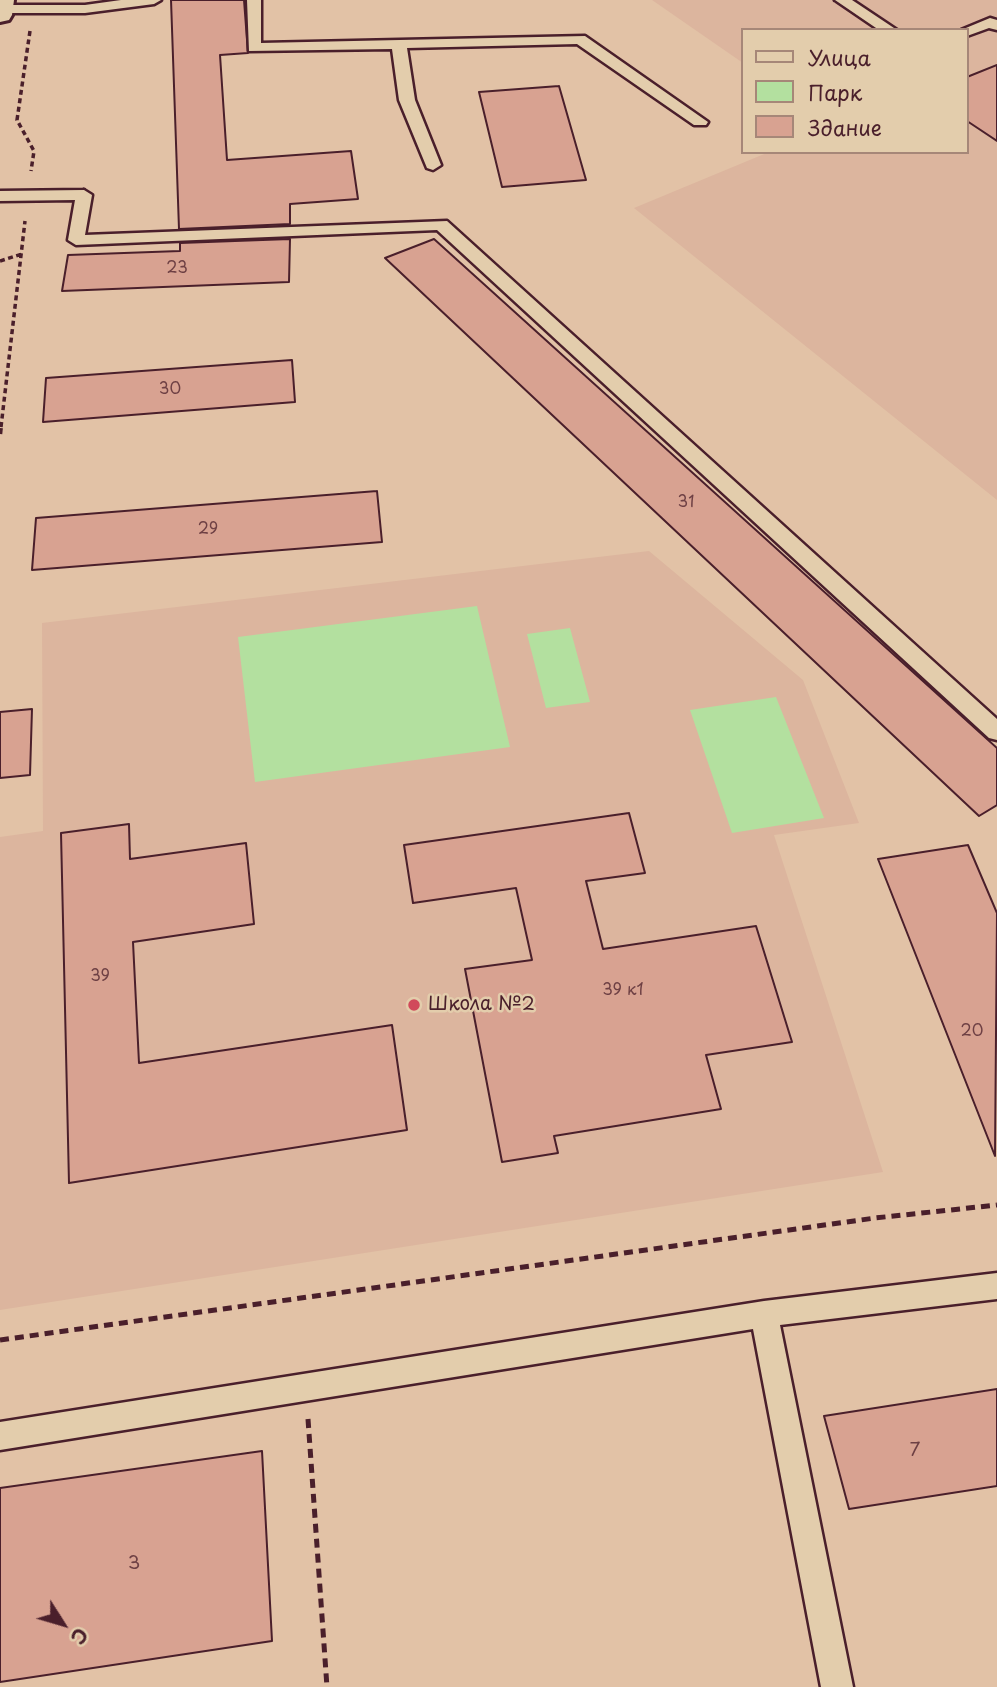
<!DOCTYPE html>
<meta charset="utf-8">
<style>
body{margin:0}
#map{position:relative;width:997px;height:1687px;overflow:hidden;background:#e2c2a6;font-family:"Playpen Sans",sans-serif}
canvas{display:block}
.legend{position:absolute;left:741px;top:28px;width:228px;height:126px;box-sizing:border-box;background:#e3cdac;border:2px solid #a68778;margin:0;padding:9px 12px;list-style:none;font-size:21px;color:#4a1f2b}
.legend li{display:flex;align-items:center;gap:14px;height:35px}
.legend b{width:35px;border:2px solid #a68778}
.north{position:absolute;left:28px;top:1589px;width:70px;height:70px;-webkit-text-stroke:5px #e3cdac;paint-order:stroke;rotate:127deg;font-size:19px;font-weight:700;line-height:28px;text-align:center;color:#4a1f2b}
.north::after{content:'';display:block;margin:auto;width:24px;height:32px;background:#4a1f2b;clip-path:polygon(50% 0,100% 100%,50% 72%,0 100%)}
</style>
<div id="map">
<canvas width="997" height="1687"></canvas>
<ul class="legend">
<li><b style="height:9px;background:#e3cdac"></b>Улица</li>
<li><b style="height:19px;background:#b3e09f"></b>Парк</li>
<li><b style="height:19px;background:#d8a291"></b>Здание</li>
</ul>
<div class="north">С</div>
</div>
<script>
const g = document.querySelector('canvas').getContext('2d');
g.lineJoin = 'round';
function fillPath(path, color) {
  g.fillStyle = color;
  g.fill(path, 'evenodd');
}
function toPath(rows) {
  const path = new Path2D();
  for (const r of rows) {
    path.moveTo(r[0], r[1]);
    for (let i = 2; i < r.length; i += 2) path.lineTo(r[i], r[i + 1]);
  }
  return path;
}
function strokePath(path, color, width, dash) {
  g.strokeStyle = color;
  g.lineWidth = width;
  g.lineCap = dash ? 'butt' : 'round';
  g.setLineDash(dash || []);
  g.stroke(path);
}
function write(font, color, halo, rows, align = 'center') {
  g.font = font + ' "Playpen Sans",sans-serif';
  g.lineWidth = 5;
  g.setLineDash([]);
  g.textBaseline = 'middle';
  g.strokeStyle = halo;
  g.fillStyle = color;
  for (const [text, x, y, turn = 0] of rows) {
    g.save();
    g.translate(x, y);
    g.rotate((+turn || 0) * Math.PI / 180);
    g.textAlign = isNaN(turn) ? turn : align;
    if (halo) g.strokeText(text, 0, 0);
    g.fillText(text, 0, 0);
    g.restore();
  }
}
const built = toPath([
 [652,0,997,0,997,500,634,208,769,152,967,152,967,30,743,30,743,63],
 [649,551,803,680,859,823,774,835,883,1172,0,1310,0,837,43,831,42,623]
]);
const green = toPath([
 [477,606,510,747,255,782,238,637],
 [570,628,590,702,546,708,527,634],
 [776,697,824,818,732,833,690,710]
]);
const building = toPath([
 [171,0,244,0,248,53,220,55,227,160,351,151,358,199,290,204,290,224,179,229,171,0],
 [997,65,997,141,967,121,967,77,997,65],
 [559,86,586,180,502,187,479,92,559,86],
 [290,239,289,282,62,291,68,255,180,251,180,243,290,239],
 [434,239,997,748,997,805,979,816,385,258,434,239],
 [292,360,295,402,43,422,46,378,292,360],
 [377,491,382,542,32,570,36,518,377,491],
 [32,709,30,775,0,778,0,712,32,709],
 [629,813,645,873,586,881,603,949,756,926,792,1042,706,1055,721,1109,554,1136,558,1153,502,1162,465,969,532,960,516,888,413,903,404,845,629,813],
 [129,824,130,859,246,843,254,924,133,942,139,1063,392,1025,407,1130,69,1183,61,833,129,824],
 [968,845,997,913,995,1156,878,859,968,845],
 [997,1389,997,1486,849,1509,824,1416,997,1389],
 [262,1451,272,1641,0,1682,0,1488,262,1451]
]);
const pathFar2 = toPath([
 [30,31,17,120,34,151,31,171],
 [0,261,22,254],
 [1,427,25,221]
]);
const pathFar1 = toPath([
 [0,434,1,425]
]);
const path = toPath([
 [0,1340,875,1218,997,1205],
 [308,1419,327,1687]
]);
const lane = toPath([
 [121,0,161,0,154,4,85,13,0,13,1,5,85,5,121,0],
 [247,0,261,0,261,43,585,36,708,122,706,125,694,125,577,44,407,48,415,100,441,165,433,170,427,168,399,100,392,49,249,51,247,0],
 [835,0,852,0,897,30,879,30,835,0],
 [990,18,997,20,997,30,989,28,967,36,967,30,961,30,990,18],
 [84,190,92,195,85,235,447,221,997,719,997,740,989,738,437,230,76,245,68,240,75,200,0,201,0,191,84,190],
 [997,1273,997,1299,780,1325,853,1687,821,1687,753,1329,0,1450,0,1422,764,1301,997,1273]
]);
const secondary = toPath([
 [0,0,14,0,12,15,9,20,0,22,0,0]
]);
const markers = [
 [414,1005,7,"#d1495b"]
];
const numberNames = [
 ["23",177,269],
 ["30",170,390],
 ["31",686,503],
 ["29",208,530],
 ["39",100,977],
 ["39 к1",623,991],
 ["20",972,1032]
];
const poiNames = [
 ["Школа №2",428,1005]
];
const nearNumbernames = [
 ["7",915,1451],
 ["3",134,1564]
];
fillPath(built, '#dcb59e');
fillPath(green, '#b3e09f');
fillPath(building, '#d8a291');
strokePath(building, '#4a1f2b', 2);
strokePath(lane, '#4a1f2b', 5);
strokePath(secondary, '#4a1f2b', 6);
strokePath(pathFar2, '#4a1f2b', 3.5, [5, 3.5]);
strokePath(pathFar1, '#4a1f2b', 4.5, [6, 5]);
strokePath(path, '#4a1f2b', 5, [9, 6]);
fillPath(lane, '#e3cdac');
fillPath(secondary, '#e3cdac');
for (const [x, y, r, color] of markers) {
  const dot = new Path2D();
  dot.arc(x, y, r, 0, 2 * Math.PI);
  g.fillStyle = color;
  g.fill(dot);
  strokePath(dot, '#e3cdac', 2.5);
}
write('16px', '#6e4044', null, numberNames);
write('19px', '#4a1f2b', '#e3cdac', poiNames, 'left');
write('19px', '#6e4044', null, nearNumbernames);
</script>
